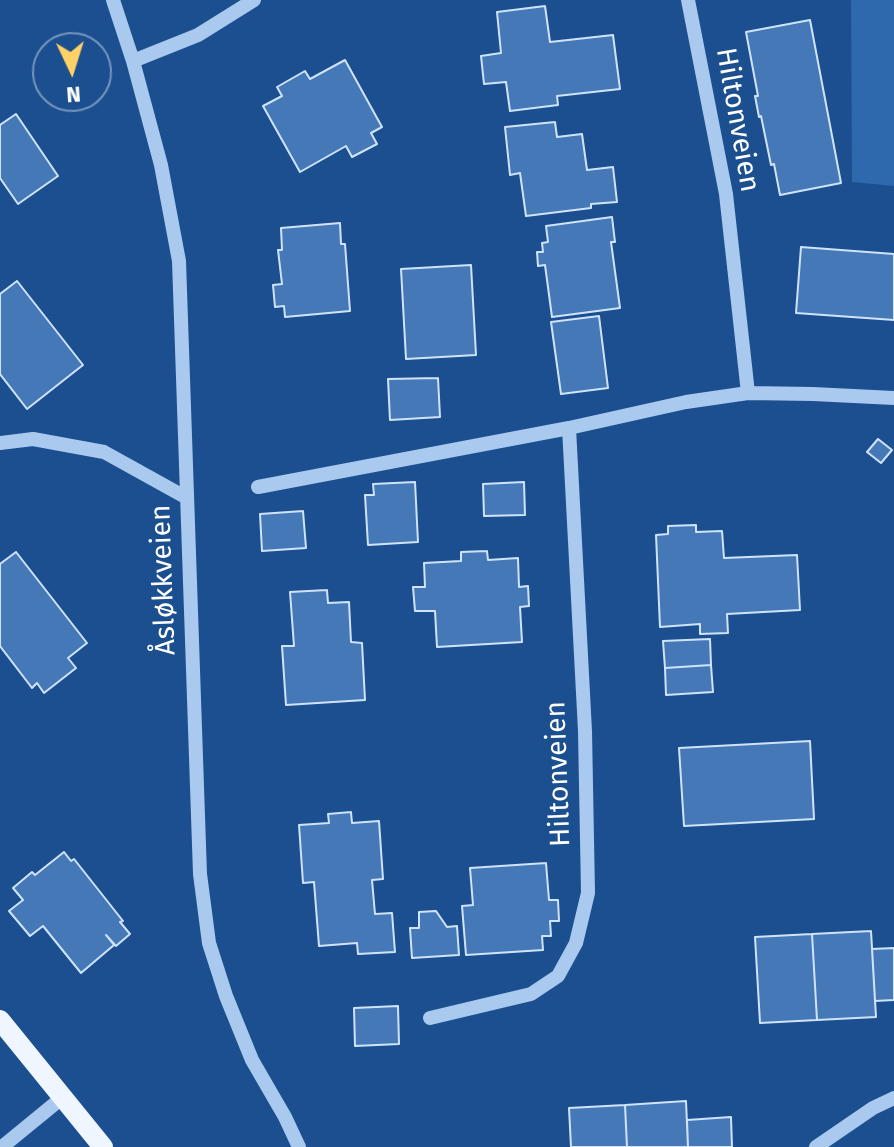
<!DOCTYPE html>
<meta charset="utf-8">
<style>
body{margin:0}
#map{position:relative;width:894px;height:1147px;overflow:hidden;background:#1b4f8f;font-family:"Fira Sans",sans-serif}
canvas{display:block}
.north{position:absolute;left:32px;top:32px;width:80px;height:80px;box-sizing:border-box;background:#1b4f8f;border:2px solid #7695bc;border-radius:50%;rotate:176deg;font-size:22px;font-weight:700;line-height:32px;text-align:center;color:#fff}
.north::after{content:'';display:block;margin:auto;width:28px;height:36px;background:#ffd166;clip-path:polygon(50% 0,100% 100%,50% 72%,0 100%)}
</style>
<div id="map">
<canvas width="894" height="1147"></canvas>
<div class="north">N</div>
</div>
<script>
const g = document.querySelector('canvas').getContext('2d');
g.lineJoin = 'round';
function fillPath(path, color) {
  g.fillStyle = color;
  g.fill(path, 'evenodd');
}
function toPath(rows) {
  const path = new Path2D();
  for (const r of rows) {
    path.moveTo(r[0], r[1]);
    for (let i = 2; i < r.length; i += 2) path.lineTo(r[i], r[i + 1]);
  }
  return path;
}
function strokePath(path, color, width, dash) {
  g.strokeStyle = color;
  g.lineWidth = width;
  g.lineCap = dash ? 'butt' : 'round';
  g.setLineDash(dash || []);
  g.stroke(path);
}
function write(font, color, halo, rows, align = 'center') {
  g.font = font + ' "Fira Sans",sans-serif';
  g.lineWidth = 8;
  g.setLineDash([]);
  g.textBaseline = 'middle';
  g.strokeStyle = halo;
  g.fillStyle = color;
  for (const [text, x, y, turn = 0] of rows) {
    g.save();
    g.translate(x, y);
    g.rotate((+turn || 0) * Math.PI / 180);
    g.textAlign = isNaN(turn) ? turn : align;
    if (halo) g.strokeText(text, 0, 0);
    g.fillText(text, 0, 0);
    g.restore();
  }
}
const green = toPath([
 [851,0,894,0,894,186,852,182]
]);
const building = toPath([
 [545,6,550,42,613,35,620,89,557,96,558,105,510,111,506,82,484,84,481,56,501,53,497,12,545,6],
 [810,20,841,183,780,195,774,164,771,165,761,116,759,117,755,96,758,96,746,32,810,20],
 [345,60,382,127,371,133,377,144,352,157,346,146,300,172,263,106,282,96,277,87,305,71,310,79,345,60],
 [16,114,58,176,18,204,0,178,0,125,16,114],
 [555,122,557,137,582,134,587,170,613,167,617,202,591,204,591,208,526,216,520,173,510,175,505,127,555,122],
 [612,217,615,242,611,242,620,308,552,317,545,265,538,266,537,252,543,252,542,243,548,242,546,226,612,217],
 [340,223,341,244,345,244,350,311,285,317,284,306,275,307,273,285,282,284,278,250,282,250,281,228,340,223],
 [801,247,894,254,894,320,796,313,801,247],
 [471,265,476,355,406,359,401,269,471,265],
 [17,281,83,365,27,409,0,374,0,294,17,281],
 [599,316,608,388,561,394,551,322,599,316],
 [438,378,440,417,390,420,388,379,438,378],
 [878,439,892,450,881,463,867,452,878,439],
 [415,482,418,542,368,545,365,495,374,495,373,484,415,482],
 [524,482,525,515,484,516,483,484,524,482],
 [303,511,306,548,262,551,260,514,303,511],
 [696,525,696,532,722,531,724,558,797,555,800,610,727,614,728,633,700,634,700,624,660,627,656,535,668,534,668,526,696,525],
 [487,551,488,560,518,558,519,587,528,586,529,606,520,607,522,642,437,647,435,611,415,611,413,587,425,587,424,563,461,561,461,552,487,551],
 [16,552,87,643,68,658,76,668,44,693,37,683,32,688,0,646,0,564,16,552],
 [327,590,328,603,349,602,351,642,362,643,365,700,286,705,282,646,294,646,290,592,327,590],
 [710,639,711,665,665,668,663,641,710,639],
 [711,665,713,692,666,695,665,668,711,665],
 [810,741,814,819,684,826,679,748,810,741],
 [351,812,352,823,379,821,383,879,372,880,375,914,392,913,395,952,358,954,357,943,319,946,314,882,303,883,299,825,329,823,328,814,351,812],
 [64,852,71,861,74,859,123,921,120,922,130,934,116,946,106,935,114,945,81,973,43,926,30,936,9,911,23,900,13,888,32,872,35,875,64,852],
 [546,863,549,900,558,900,559,921,550,921,551,936,542,936,543,950,466,955,462,906,473,905,470,868,546,863],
 [436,911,447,927,457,926,459,955,412,958,410,928,419,928,419,912,436,911],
 [871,931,876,1017,817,1020,812,934,871,931],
 [812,934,817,1020,760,1023,755,937,812,934],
 [894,948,894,1000,875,1001,872,949,894,948],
 [398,1006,399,1044,355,1046,354,1008,398,1006],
 [686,1101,688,1147,627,1147,625,1105,686,1101],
 [625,1105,627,1147,571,1147,569,1108,625,1105],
 [731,1117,732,1147,688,1147,687,1120,731,1117]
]);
const minor = toPath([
 [113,0,133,61,161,165,179,261,200,874,209,943,226,996,252,1060,285,1117,299,1147],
 [688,0,726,194,748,393],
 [133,61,198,35,254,0],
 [0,443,33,439,104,452,187,498],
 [258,487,569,428,686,402,748,393,813,394,894,398],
 [430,1018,531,994,558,976,576,943,588,893,585,731,569,428],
 [2,1147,63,1097],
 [816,1147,873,1108,894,1098]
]);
const major = toPath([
 [0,1020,103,1147]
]);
const streetNames = [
 ["Hiltonveien",737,120,80],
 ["Åsløkkveien",164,580,-92],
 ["Hiltonveien",559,774,-92]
];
fillPath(green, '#2e69ad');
fillPath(building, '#4478b7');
strokePath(building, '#cfe3fa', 2);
strokePath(minor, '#a9c9ee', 14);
strokePath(major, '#f0f6ff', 20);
write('28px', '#fff', '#1b4f8f', streetNames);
</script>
